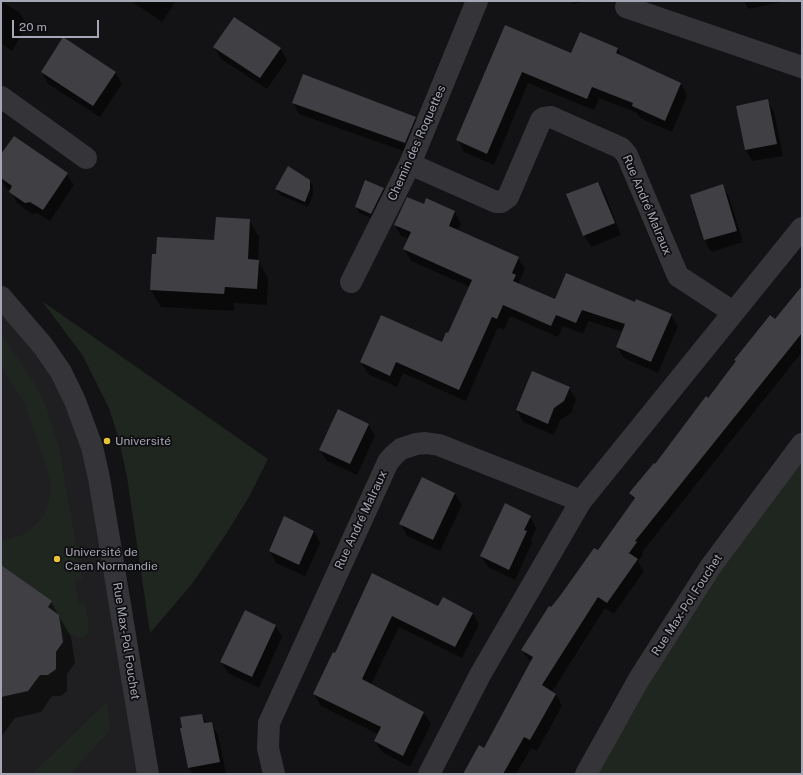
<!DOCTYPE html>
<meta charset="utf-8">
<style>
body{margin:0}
#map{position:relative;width:803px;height:775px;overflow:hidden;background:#131214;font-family:"Public Sans",sans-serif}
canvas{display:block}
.frame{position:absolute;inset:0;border:2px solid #a5a7b4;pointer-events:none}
.scale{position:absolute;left:12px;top:20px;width:87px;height:18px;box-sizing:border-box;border:2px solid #a5a7b4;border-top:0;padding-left:5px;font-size:12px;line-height:14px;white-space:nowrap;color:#a5a7b4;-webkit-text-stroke:3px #0e0d0f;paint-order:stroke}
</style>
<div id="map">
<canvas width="803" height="775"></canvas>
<div class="frame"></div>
<div class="scale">20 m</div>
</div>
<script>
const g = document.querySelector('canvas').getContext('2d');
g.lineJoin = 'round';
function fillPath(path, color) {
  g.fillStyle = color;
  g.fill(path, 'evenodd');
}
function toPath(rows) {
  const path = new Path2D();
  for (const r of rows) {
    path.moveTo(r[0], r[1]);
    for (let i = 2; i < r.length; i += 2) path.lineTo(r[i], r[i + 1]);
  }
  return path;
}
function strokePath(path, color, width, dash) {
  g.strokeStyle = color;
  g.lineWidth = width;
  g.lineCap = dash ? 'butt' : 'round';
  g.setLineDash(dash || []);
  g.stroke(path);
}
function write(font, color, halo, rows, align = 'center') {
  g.font = font + ' "Public Sans",sans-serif';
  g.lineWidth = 3.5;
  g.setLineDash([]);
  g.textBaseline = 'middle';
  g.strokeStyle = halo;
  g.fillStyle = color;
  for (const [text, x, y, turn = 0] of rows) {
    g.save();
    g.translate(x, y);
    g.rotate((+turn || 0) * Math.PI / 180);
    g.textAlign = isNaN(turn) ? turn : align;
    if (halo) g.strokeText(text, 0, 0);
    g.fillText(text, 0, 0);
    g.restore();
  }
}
const built = toPath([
 [1,297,75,401,148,774,1,774]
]);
const green = toPath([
 [42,301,268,459,249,497,226,534,192,584,150,633,127,477,119,440,109,408,83,356],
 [1,334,33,381,46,406,59,447,82,579,75,580,78,603,85,603,89,626,87,634,83,638,76,637,69,632,63,641,59,615,48,607,52,601,1,565,1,541,25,534,37,524,46,512,52,489,47,468,24,402,1,367],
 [802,444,802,774,586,774],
 [107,702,110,730,70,774,32,774]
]);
const shadow = toPath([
 [1,1,20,13,27,25,12,51,1,43],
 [131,1,176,1,162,22],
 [572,1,587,1,573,4],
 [744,1,782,1,782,2,748,9],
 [505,26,572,55,618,49,622,57,681,84,687,96,672,132,640,118,637,113,599,98,594,110,528,83,494,165,464,152,458,140],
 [214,47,280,48,287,60,267,89,221,59],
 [42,72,115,72,122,84,100,117,48,84],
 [767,100,774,112,783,156,752,161,746,150],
 [293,103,415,117,422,129,412,154,299,114],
 [14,137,67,174,74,185,50,221,37,213,32,214,17,203,11,191,6,188,1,179,1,156],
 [309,180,313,186,313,195,308,207,280,195,276,189],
 [598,183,605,194,621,235,591,247,584,235],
 [722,185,729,197,743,242,711,252,705,240,691,196],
 [383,188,387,194,374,219,359,213,356,207],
 [427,200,455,212,461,224,458,231,518,258,525,269,519,282,521,285,556,300,635,304,671,315,678,326,658,373,624,358,617,347,623,332,589,321,583,334,563,326,558,337,510,316,504,330,498,327,466,401,403,373,397,387,368,374,361,362,443,343,449,335,470,287,411,261,404,249,409,239,401,236,395,225,424,205],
 [249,220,259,237,258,261,268,278,267,305,234,303,234,311,161,307,151,290,153,255,215,241],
 [802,288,802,352,642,552,643,554,638,562,644,571,614,614,605,608,552,692,556,694,562,706,537,751,531,748,516,774,464,774,484,749,531,663,522,650,551,609,599,552,634,500,630,493,655,466,771,316,776,320],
 [569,388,576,399,571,413,560,420,554,435,523,422,517,410],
 [368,424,375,436,357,475,327,461,320,450],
 [422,478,455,494,462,505,440,551,407,536,401,524],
 [530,517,536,528,531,540,532,543,515,580,488,567,481,556],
 [314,531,320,543,305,576,276,563,270,551],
 [1,567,51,602,71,637,75,663,67,674,67,691,61,696,52,696,41,712,15,718,1,737],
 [373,574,439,607,473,613,479,625,462,658,399,627,371,685,424,713,431,724,410,767,382,752,375,741,378,734,321,706,314,694,336,654],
 [275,625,282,637,259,688,228,673,221,662],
 [202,715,207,724,211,723,218,735,226,773,192,774,189,768,181,729]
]);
const building = toPath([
 [234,17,281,48,260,78,213,47],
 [505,25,571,53,580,32,618,48,616,53,681,83,665,121,632,106,633,103,592,87,587,99,522,72,487,154,456,140],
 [63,37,116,72,93,106,41,72],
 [303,74,416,117,405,143,292,103],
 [768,99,777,144,745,150,736,106],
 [14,136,68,173,43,210,30,202,25,203,9,192,12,186,1,178,1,154],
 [288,166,310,180,310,189,305,202,275,189],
 [365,180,384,188,371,214,355,207],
 [598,182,615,223,583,236,566,194],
 [723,184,737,231,704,240,690,195],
 [407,197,424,204,426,198,455,211,449,226,519,257,512,273,516,275,513,281,555,299,566,273,635,302,636,299,672,314,651,362,616,347,625,324,582,310,576,323,556,315,551,326,503,305,497,319,492,317,459,390,396,362,390,376,360,362,381,315,442,342,446,332,448,333,472,280,403,249,411,232,394,225],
 [216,217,250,219,248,259,259,260,257,289,225,287,224,294,150,290,152,254,156,254,157,237,214,240],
 [802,286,802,333,635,541,637,542,629,553,638,559,607,603,598,597,542,685,556,694,530,740,524,737,503,774,463,774,479,745,484,748,533,657,521,650,549,606,551,607,560,596,594,548,598,550,635,498,629,493,654,463,655,464,706,396,708,398,736,361,734,360,770,315,775,319],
 [532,371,570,387,564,401,554,408,548,424,516,410],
 [338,409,369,424,350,464,319,450],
 [422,477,455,493,433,540,399,524],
 [505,503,531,516,524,530,527,531,509,570,480,556],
 [284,516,314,531,299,565,269,551],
 [1,565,52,601,48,607,59,615,63,642,56,652,56,669,48,675,40,675,28,691,1,697],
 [372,573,438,606,443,597,473,613,455,647,392,616,362,679,424,712,403,756,374,741,381,727,313,694,333,652,335,653],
 [245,610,276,625,252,677,220,662],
 [202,714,204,723,212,722,220,762,188,768,180,728,182,728,180,717]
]);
const minor = toPath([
 [626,7,802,67],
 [1,97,86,158],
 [410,164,496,202,501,202,508,197,541,120,544,118,551,117,621,148,627,155,678,276,733,312],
 [351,282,410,164,477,1],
 [1,297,43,346,61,372,75,401,92,447,99,478,148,774],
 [274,774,268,748,269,723,388,462,394,455,401,449,416,444,426,443,439,445,581,501],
 [429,774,480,675,581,501,802,228],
 [586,774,639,679,711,566,802,444]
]);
const markers = [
 [107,441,4,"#e7c437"],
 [57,559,4,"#e7c437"]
];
const streetNames = [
 ["Chemin des Roquettes",417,143,-66],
 ["Rue André Malraux",647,205,67],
 ["Rue André Malraux",361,520,-65],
 ["Rue Max-Pol Fouchet",687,605,-57],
 ["Rue Max-Pol Fouchet",126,641,81]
];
const poiNames = [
 ["Université",115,441],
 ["Université de",65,552],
 ["Caen Normandie",65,566]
];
fillPath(built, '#1f1e21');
fillPath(green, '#1f2620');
fillPath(shadow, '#0007');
fillPath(building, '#3f3f44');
strokePath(minor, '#343439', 22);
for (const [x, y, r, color] of markers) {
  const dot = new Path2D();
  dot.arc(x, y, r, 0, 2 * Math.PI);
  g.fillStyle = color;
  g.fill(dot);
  strokePath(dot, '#0e0d0f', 1.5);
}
write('12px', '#a5a7b4', '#0e0d0f', streetNames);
write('12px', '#a5a7b4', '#0e0d0f', poiNames, 'left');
</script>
